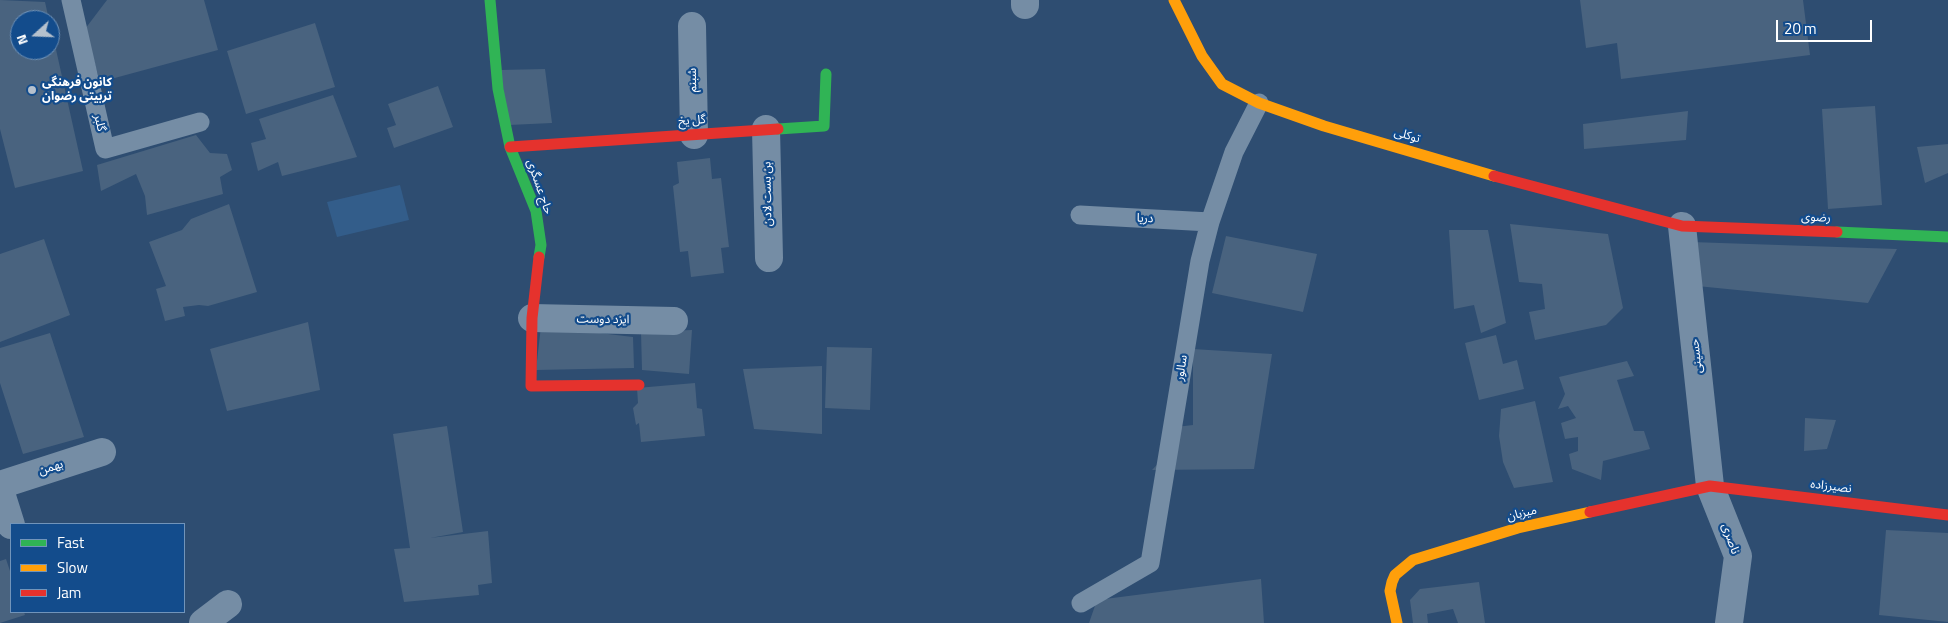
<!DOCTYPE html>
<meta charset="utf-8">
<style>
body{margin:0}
#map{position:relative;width:1948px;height:623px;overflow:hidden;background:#2e4d71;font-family:"Titillium Web",sans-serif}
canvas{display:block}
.legend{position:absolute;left:10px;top:523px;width:175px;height:90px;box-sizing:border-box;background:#134c8c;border:1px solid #7194ba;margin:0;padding:6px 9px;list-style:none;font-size:15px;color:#fff}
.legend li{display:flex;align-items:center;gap:10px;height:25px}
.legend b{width:25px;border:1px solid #7194ba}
.north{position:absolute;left:10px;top:10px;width:50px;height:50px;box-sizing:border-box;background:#134c8c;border:1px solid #7194ba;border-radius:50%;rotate:250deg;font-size:14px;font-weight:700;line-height:20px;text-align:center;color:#fff}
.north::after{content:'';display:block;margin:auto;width:18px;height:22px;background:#b6c1cd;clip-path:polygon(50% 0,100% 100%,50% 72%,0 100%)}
.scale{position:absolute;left:1776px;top:20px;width:96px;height:22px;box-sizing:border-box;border:2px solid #fff;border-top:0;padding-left:6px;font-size:15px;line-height:18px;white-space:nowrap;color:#fff;-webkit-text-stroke:4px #134c8c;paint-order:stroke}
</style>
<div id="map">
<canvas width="1948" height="623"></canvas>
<ul class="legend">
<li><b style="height:6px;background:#30b455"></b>Fast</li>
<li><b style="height:6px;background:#ff9f0a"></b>Slow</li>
<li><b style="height:6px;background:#e5322d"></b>Jam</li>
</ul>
<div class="north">N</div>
<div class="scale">20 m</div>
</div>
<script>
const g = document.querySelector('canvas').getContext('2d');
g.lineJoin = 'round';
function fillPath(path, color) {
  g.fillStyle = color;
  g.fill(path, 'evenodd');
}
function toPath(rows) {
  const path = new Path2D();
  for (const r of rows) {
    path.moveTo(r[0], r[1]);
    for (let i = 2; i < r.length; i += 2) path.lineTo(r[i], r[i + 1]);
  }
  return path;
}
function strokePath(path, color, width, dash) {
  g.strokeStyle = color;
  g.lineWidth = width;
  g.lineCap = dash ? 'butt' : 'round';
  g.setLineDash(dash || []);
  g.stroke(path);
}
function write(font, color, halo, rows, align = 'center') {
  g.font = font + ' "Titillium Web","Noto Sans Arabic",sans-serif';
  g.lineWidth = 4.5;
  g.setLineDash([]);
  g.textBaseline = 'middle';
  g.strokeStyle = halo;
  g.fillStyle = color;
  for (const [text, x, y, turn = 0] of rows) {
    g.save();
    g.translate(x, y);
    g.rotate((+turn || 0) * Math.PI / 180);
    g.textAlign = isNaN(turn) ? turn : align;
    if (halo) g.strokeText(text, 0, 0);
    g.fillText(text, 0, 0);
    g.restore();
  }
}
const water = toPath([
 [400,185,409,220,337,237,327,202]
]);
const building = toPath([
 [0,0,45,2,49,20,20,20,20,50,50,50,51,27,83,171,15,188,0,129],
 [107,0,204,0,218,50,100,82,85,29],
 [1580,0,1803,0,1810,55,1621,79,1617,43,1586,48],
 [315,23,335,87,246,114,227,51],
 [545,69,552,123,509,125,500,70],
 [438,86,453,127,394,148,387,128,396,125,388,104],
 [333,95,357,157,282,176,278,162,258,171,251,143,266,139,259,119],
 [1875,106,1882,205,1828,209,1822,109],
 [1688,111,1686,140,1584,149,1583,124],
 [196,135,210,153,227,154,232,170,220,177,223,194,147,215,145,196,136,174,101,191,97,165],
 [1948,144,1948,173,1925,183,1917,147],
 [710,158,712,179,721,178,729,247,721,248,724,273,691,277,688,251,680,252,673,186,679,183,677,162],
 [229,204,257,292,208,306,199,305,183,307,185,316,165,321,156,289,166,286,149,242,182,230,191,219],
 [1510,224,1608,234,1623,308,1606,325,1535,340,1529,312,1545,309,1542,284,1519,282],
 [1449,230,1488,230,1506,323,1481,333,1474,305,1454,309],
 [1226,236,1317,254,1303,312,1212,293],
 [44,239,70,315,0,342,0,254],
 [1691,242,1897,249,1868,303,1697,286],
 [308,322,320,390,227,411,210,349],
 [541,326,633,337,634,368,536,370],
 [692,330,689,374,642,370,641,332],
 [50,333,84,437,23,454,0,383,0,348],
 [1496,335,1503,364,1517,360,1524,389,1479,400,1465,343],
 [827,347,872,348,870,410,825,408],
 [1193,349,1272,354,1254,469,1152,470,1167,454,1167,428,1193,425],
 [1627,361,1634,376,1617,380,1634,431,1644,431,1650,449,1603,461,1601,480,1572,469,1569,454,1578,451,1578,437,1565,439,1561,423,1576,418,1568,406,1558,409,1565,394,1559,377],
 [822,366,822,434,754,429,743,369],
 [695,383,697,408,702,409,705,436,641,442,639,423,636,425,633,408,638,403,637,388],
 [1535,401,1553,482,1514,488,1503,462,1499,436,1501,409],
 [1805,418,1836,420,1827,449,1804,451],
 [447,426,463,532,430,538,488,531,492,583,478,585,479,595,404,602,394,549,410,548,393,434],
 [1886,530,1948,533,1948,622,1879,615],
 [6,559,11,574,11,612,24,612,25,615,0,623,0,561],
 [1261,579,1264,623,1089,623,1097,600],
 [1479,582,1485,623,1458,623,1453,609,1427,614,1428,623,1413,623,1410,600,1420,589]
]);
const lane = toPath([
 [71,0,105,149,200,122],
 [1080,215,1210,222],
 [1081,603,1150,563,1200,261,1210,222,1234,152,1259,103]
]);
const street = toPath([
 [1025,0,1025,5],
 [692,26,694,135],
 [766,129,769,258],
 [1682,226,1710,486,1738,556,1729,623],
 [532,318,674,321],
 [0,485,102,452],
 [0,490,11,525],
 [203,623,228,604]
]);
const fast = toPath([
 [490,0,498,89,510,147,536,211,541,245,539,257],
 [778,129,824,126,826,74],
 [1837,232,1948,237]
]);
const slow = toPath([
 [1174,0,1202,56,1222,84,1259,103,1324,126,1494,176],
 [1397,623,1390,591,1392,582,1395,575,1413,560,1518,528,1590,512]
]);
const jam = toPath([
 [510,147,778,129],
 [1494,176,1682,226,1837,232],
 [539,257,532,318,531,386,639,385],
 [1590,512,1710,486,1948,515]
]);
const markers = [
 [32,90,5,"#b6c1cd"]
];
const streetNames = [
 ["شبنم",693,80,-91],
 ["گل یخ",692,121,-4],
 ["گلبر",99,123,77],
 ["توکلی",1407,136,16],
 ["حاج عسگری",539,187,71],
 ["بن بست لادن",768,194,-91],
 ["رضوى",1816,218,2],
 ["دریا",1145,219,3],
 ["ایزد دوست",603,320,1],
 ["حسینی",1697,356,-96],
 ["سالور",1182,368,-81],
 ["بهمن",51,468,-18],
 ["نصیرزاده",1831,487,7],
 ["میزبان",1522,514,-14],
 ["ناصری",1730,539,71]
];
const poiNames = [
 ["کانون فرهنگی",42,83],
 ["تربیتی رضوان",42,97]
];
fillPath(water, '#335d8a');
fillPath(building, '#49637f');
strokePath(lane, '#758da5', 19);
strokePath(street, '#758da5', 28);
strokePath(fast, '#30b455', 11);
strokePath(slow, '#ff9f0a', 11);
strokePath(jam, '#e5322d', 11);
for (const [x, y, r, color] of markers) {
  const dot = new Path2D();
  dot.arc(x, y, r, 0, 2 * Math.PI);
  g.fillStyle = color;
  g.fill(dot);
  strokePath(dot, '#134c8c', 2);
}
write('12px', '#fff', '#134c8c', streetNames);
write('bold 12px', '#fff', '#134c8c', poiNames, 'left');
</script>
